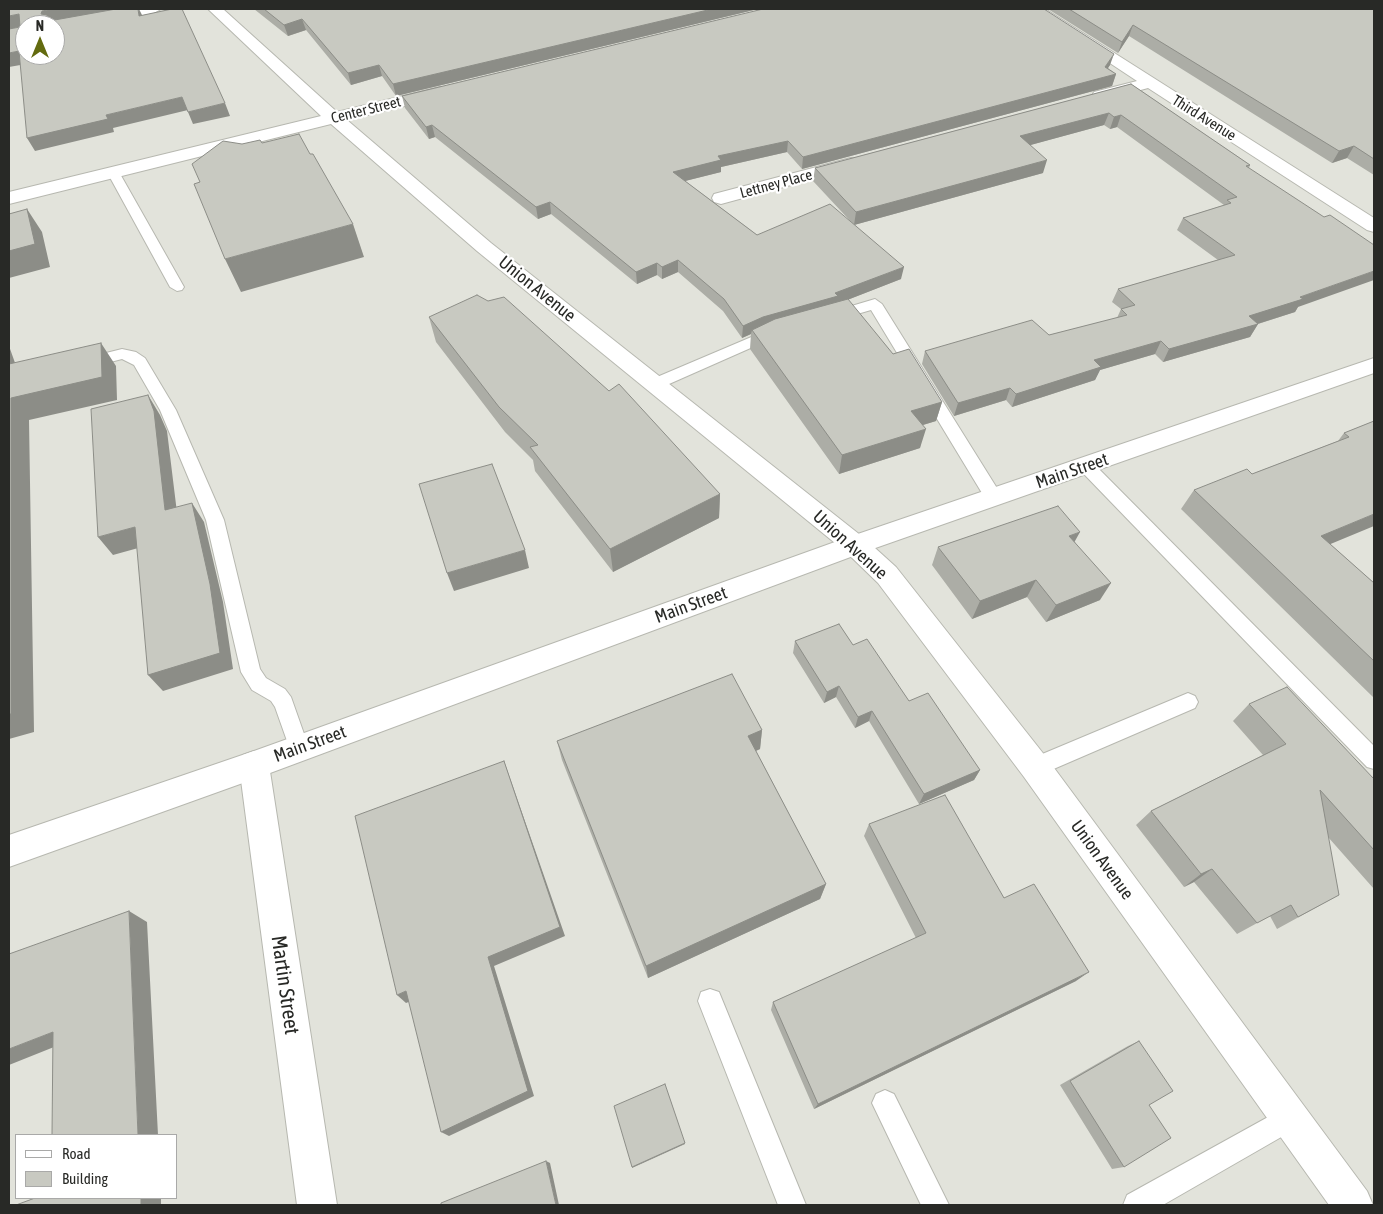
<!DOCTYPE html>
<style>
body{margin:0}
#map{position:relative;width:1383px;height:1214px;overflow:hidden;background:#e2e3db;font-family:"Asap Condensed",sans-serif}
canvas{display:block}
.frame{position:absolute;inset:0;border:10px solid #282926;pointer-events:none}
.legend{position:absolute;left:15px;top:1134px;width:162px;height:65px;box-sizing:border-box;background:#fff;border:1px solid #a9a9a8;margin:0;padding:6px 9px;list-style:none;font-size:15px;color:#282926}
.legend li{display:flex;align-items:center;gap:10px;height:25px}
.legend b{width:25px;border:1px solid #a9a9a8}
.north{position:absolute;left:15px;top:15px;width:50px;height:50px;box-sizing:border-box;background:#fff;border:1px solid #a9a9a8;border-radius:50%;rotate:0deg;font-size:14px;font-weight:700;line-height:20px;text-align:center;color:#282926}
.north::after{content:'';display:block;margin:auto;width:18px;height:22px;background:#636b0f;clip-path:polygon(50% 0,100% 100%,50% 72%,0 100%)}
</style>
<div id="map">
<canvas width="1383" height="1214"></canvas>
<div class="frame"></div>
<ul class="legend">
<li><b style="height:6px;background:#fff"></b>Road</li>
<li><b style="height:14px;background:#c8c9c1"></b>Building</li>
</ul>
<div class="north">N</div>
</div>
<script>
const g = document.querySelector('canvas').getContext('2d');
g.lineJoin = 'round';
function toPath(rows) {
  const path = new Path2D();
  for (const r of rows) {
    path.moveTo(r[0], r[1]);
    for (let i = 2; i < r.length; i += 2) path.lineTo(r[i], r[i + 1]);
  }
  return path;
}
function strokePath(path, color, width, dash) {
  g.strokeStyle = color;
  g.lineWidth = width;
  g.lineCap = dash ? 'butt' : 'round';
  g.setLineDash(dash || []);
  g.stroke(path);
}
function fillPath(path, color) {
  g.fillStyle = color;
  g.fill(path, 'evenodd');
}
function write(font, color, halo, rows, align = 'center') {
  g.font = font + ' "Asap Condensed",sans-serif';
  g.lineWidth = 4.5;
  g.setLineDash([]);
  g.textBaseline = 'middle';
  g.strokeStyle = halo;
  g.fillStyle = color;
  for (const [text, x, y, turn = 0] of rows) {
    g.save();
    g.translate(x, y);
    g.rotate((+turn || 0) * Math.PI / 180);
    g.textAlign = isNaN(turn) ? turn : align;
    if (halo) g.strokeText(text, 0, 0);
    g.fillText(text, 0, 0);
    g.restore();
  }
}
const lane = toPath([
 [113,168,119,172,184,287,182,290,177,291,170,287,107,172,113,168],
 [875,299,882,304,1000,493,1003,498,1000,503,994,504,988,503,871,310,833,321,826,316,828,313,875,299],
 [775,327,780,329,782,332,780,335,660,388,650,388,647,384,650,380,775,327],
 [122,349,136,352,145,358,176,410,224,520,260,669,266,678,285,689,291,697,309,748,306,755,299,757,292,755,275,707,271,701,252,690,241,672,206,520,160,410,134,365,122,359,87,368,79,363,82,359,122,349],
 [1086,460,1092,462,1374,746,1374,769,1367,767,1080,470,1078,466,1080,462,1086,460],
 [1188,693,1195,696,1198,702,1195,708,1042,774,1035,777,1028,774,1024,767,1028,760,1188,693],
 [710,989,719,992,806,1205,778,1205,698,1001,701,992,710,989],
 [885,1090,894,1094,949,1205,921,1205,872,1103,876,1094,885,1090],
 [1288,1106,1297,1110,1301,1119,1297,1128,1163,1205,1123,1205,1127,1195,1288,1106]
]);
const street = toPath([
 [131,9,161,9,154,13,55,32,55,25,49,25,131,9],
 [208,9,223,9,337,112,440,87,446,88,448,92,446,96,347,120,491,243,864,538,896,567,1046,757,1367,1191,1373,1205,1329,1205,1024,777,878,583,846,552,477,251,331,124,9,204,9,192,321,116,208,9],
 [1028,9,1045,9,1374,218,1374,232,1367,230,1148,88,1100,101,1094,100,1092,96,1094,92,1137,81,1028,9],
 [851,158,857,159,860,163,857,167,721,204,714,202,712,198,714,194,851,158],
 [254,751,265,755,269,765,337,1205,297,1205,239,765,243,755,254,751]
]);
const secondary = toPath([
 [1374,358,1374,373,864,552,254,779,9,867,9,835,254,751,846,538,1374,358]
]);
const wall = toPath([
 [254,9,758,9,396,96,382,76,351,85,306,30,288,36],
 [1048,9,1374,9,1374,175,1347,158,1332,163,1129,36,1118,53],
 [1110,65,1108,68,1116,74,1112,86,802,169,787,152,721,167,721,172,685,181,757,235,901,279,847,300,893,354,942,402,936,421,923,425,920,448,839,474,750,349,751,334,742,338,723,311,678,272,662,279,657,275,637,284,551,214,538,219,435,137,429,139,405,108,402,96],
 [1131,84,1250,165,1249,168,1298,307,1295,312,1258,324,1250,337,1163,362,1155,354,1100,370,1095,380,1012,407,1006,400,954,416,922,364,925,351,1049,335,1117,318,1121,309,1112,302,1118,289,1218,260,1177,230,1183,218,1224,205,1117,127,1110,129,1104,125,1030,145,1043,173,854,225,813,181,815,168],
 [429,317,720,494,719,518,613,572,535,471,533,460,505,432,436,342],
 [1374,421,1330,544,1374,583,1374,698,1181,509,1194,490,1252,474,1338,441,1344,433],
 [1075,542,1100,600,1046,622,1027,597,972,619,932,565,938,547],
 [795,641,853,645,909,701,980,770,974,780,919,804,869,721,855,728,836,697,824,703,793,653],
 [1249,704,1374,779,1374,889,1328,837,1339,895,1277,929,1270,916,1237,934,1194,882,1184,887,1136,825,1151,811,1263,755,1233,721],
 [762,730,760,749,756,751,826,884,820,899,648,978,562,760,557,741],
 [869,824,1004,898,1076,981,814,1109,771,1010,773,1002,916,938,864,836],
 [1139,1041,1124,1167,1112,1169,1060,1085,1128,1046]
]);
const shadedWall = toPath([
 [53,9,122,9,48,25,41,14,42,11],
 [138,9,139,9,143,17,139,16],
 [712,9,758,9,396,96,393,84],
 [19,14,25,25,9,30,9,16],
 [302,19,306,30,288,36,284,25],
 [1133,25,1129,36,1118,53,1122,42],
 [19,51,26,64,9,67,9,53],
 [1114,54,1110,65,1101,78,1105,67],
 [379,65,382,76,351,85,348,73],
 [1116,74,1112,86,802,169,803,157],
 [182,97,188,110,113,128,114,132,35,151,27,138,106,115],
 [225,103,230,116,193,124,188,112],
 [1109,113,1104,125,1016,149,1020,136],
 [1121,115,1117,127,1110,129,1114,117],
 [432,125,435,137,429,139,426,127],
 [788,141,787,152,721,167,721,172,673,184,673,172,718,156],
 [1354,146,1347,158,1332,163,1339,151],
 [1047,160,1043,173,854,225,856,212],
 [550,202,551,214,538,219,536,207],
 [27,209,42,232,50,267,9,278,9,251],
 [353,224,364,257,241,292,225,259],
 [678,260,678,272,662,279,662,267],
 [657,263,657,275,637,284,636,272],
 [904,267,901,279,837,304,752,330,751,334,742,338,743,326,763,317,835,293],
 [1374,271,1374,280,1298,307,1295,312,1251,326,1258,324,1250,337,1163,362,1169,349,1249,316,1300,297],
 [1161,341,1155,354,1100,370,1095,380,1012,407,1016,394,1094,360],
 [101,343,116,366,117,400,29,420,34,732,9,739,11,398],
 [9,346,19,374,9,377],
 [1010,388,1006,400,954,416,958,403],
 [148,395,160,415,167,431,179,529,165,510],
 [942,402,936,421,906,430,911,411],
 [926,429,920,448,839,474,842,455],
 [720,494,719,518,613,572,610,549],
 [192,503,204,522,223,602,233,669,163,691,148,675],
 [1374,514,1374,526,1304,555,1321,536],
 [135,527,149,545,113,555,98,537],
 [1080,532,1070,550,1069,536],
 [525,550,529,568,454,591,447,573],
 [1036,580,1027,597,972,619,980,601],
 [1111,583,1100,600,1046,622,1056,605],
 [839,686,836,697,824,703,827,692],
 [872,711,869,721,855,728,858,717],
 [762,730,760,749,746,755,748,736],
 [504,761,565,936,494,966,534,1096,449,1136,441,1132,488,957],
 [980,770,974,780,919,804,924,794],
 [1212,869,1194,882,1184,887,1201,874],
 [826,884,820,899,648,978,646,966],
 [129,911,147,922,158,1135,138,1135],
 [1089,972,1076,981,814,1109,818,1104],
 [406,991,416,999,406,1003,397,995],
 [53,1032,74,1039,9,1065,9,1049],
 [685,1143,685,1144,632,1168,632,1167],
 [546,1161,550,1163,559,1205,556,1205],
 [141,1198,161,1198,161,1205,141,1205]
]);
const building = toPath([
 [9,9,53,9,42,11,41,14,47,15,49,21,116,9,138,9,139,16,172,9,182,9,225,103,188,112,182,97,106,115,108,119,27,138,19,51,9,53,9,29,20,27,19,14,9,16,9,9],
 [25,25,55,25,55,55,25,55,25,25],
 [264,9,712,9,393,84,379,65,348,73,302,19,284,25,264,9],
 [763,9,1044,9,1114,54,1105,67,1116,74,803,157,788,141,718,156,721,160,673,172,757,235,830,204,904,267,835,293,838,296,763,317,743,326,724,299,678,260,662,267,657,263,636,272,550,202,536,207,432,125,426,127,402,96,763,9],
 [1069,9,1374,9,1374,159,1354,146,1339,151,1133,25,1122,42,1069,9],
 [1131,84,1250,165,1246,166,1324,217,1330,215,1374,245,1374,271,1300,297,1303,299,1249,316,1258,324,1169,349,1161,341,1094,360,1101,367,1016,394,1010,388,958,403,925,351,1032,320,1049,335,1127,315,1121,309,1135,305,1118,289,1235,255,1183,218,1231,203,1227,200,1237,197,1121,115,1114,117,1109,113,1020,136,1047,160,856,212,815,168,1131,84],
 [299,134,310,154,313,154,353,224,225,259,194,184,200,182,192,164,223,141,242,144,260,140,262,143,299,134],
 [27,209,35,244,9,251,9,214,27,209],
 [477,295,488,301,504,297,609,391,619,384,720,494,610,549,530,447,538,445,499,407,429,317,477,295],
 [848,299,893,354,909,349,942,402,911,411,926,429,842,455,752,330,775,319,848,299],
 [101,343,102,377,11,398,11,714,9,714,9,364,101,343],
 [148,395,154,411,165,510,192,503,210,584,220,653,148,675,135,527,98,537,91,409,148,395],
 [1374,421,1374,514,1321,536,1374,583,1374,661,1194,490,1247,469,1252,474,1349,437,1344,433,1374,421],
 [492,464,525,550,447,573,419,484,492,464],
 [1058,506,1080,532,1069,536,1111,583,1056,605,1036,580,980,601,938,547,1058,506],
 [839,624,853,645,867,639,909,701,928,693,980,770,924,794,872,711,858,717,839,686,827,692,795,641,839,624],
 [732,674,762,730,748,736,826,884,646,966,557,741,732,674],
 [1287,687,1374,779,1374,850,1320,790,1339,895,1298,917,1291,905,1257,923,1212,869,1201,874,1151,811,1286,744,1249,704,1287,687],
 [504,761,560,927,488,957,528,1091,441,1132,406,991,397,995,355,816,504,761],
 [945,795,1004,898,1034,884,1089,972,818,1104,773,1002,926,933,869,824,945,795],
 [129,911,138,1135,52,1135,53,1032,9,1049,9,954,129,911],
 [1139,1041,1173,1091,1149,1105,1171,1138,1124,1167,1070,1081,1139,1041],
 [665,1084,685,1143,632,1167,614,1106,665,1084],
 [546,1161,556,1205,441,1205,441,1203,546,1161],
 [35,1198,141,1198,141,1205,16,1205,35,1198]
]);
const farStreetnames = [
 ["Center Street",366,110,-14],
 ["Third Avenue",1204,118,32],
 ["Lettney Place",776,184,-15]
];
const streetNames = [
 ["Union Avenue",537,289,39],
 ["Main Street",1072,471,-19],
 ["Union Avenue",850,545,42],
 ["Main Street",691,605,-20],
 ["Main Street",310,744,-20],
 ["Union Avenue",1102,860,54]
];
const nearStreetnames = [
 ["Martin Street",285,985,82]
];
strokePath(lane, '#b7b8b0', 2);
strokePath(street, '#b7b8b0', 2);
strokePath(secondary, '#b7b8b0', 2);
fillPath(lane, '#fff');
fillPath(street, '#fff');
fillPath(secondary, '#fff');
fillPath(wall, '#acada6');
fillPath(shadedWall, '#8c8d87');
fillPath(building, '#c8c9c1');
strokePath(building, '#8c8d87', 1);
write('15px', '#282926', '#fff', farStreetnames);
write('18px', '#282926', '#fff', streetNames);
write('21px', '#282926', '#fff', nearStreetnames);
</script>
